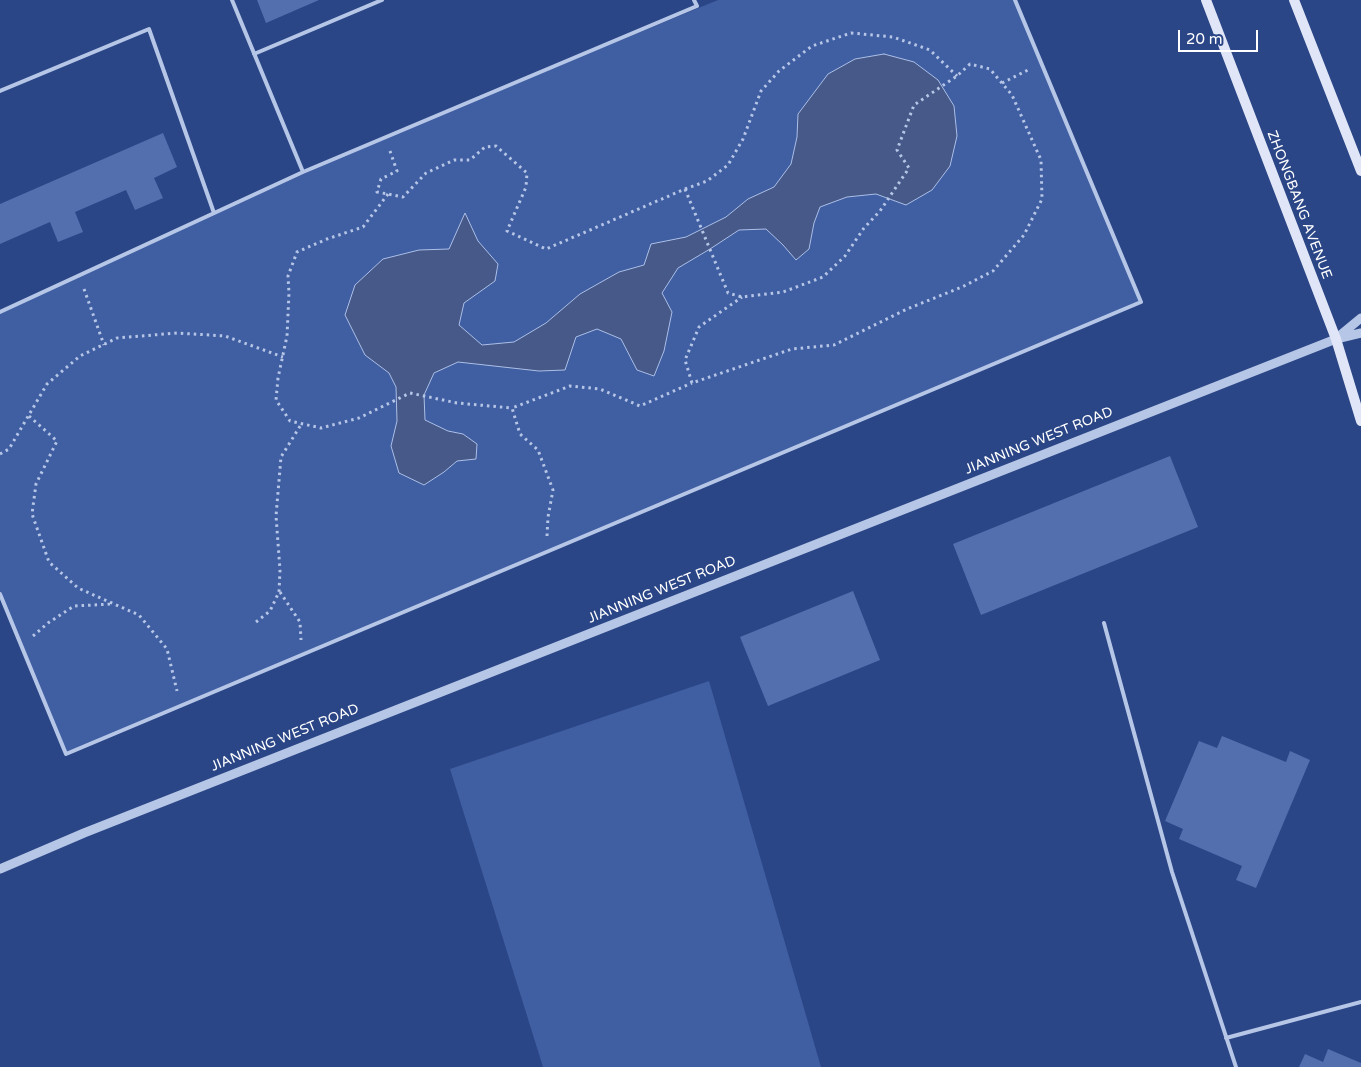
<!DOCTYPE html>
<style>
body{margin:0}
#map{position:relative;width:1361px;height:1067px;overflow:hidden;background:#2b4686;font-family:"Varela Round",sans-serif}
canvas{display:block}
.scale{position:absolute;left:1178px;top:30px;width:80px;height:22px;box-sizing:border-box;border:2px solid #fff;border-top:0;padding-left:6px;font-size:15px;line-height:18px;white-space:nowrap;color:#fff;-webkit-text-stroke:4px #2b4686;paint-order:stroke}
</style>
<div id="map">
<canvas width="1361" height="1067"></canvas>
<div class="scale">20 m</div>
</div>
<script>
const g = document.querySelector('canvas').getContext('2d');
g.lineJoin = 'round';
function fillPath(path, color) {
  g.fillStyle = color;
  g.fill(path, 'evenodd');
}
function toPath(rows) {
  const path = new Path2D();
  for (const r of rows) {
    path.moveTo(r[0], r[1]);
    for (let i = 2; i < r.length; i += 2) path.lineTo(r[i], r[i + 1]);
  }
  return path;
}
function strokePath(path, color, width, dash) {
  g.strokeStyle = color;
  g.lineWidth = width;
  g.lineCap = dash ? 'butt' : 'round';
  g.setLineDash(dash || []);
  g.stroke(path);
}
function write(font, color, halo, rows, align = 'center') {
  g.font = font + ' "Varela Round",sans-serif';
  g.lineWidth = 4;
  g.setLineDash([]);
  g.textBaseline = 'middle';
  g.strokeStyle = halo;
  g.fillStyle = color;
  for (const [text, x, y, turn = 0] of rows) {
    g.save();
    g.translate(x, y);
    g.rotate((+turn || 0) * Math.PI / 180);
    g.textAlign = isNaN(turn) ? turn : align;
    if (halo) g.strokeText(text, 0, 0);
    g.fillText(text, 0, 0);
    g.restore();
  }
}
const green = toPath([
 [718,0,1015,0,1141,302,66,754,0,594,0,312,385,137],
 [709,681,821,1067,543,1067,450,769]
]);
const water = toPath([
 [884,54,914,62,938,80,954,106,957,136,950,166,932,190,906,205,876,194,847,197,820,207,814,223,809,249,796,260,783,245,766,229,739,230,710,249,678,268,662,293,672,312,664,351,654,376,637,370,621,339,597,329,576,337,565,370,539,371,458,362,434,373,424,395,425,420,448,431,463,434,477,444,476,459,457,461,444,472,424,485,399,473,391,446,397,421,396,387,389,373,365,355,345,315,355,285,383,259,419,250,449,249,465,213,478,241,498,264,495,281,464,303,459,325,482,345,514,342,546,323,580,294,619,272,644,265,651,244,686,237,726,217,748,199,774,187,791,164,797,137,798,114,828,74,855,59,884,54]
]);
const building = toPath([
 [257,0,319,0,266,23],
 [163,133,177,167,154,178,163,198,135,210,126,190,75,212,83,232,58,242,50,222,0,244,0,204],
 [1170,456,1198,527,981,615,953,544],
 [853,591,880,660,768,706,740,637],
 [1222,736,1286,762,1290,751,1310,760,1256,888,1236,880,1242,866,1179,839,1183,829,1165,821,1199,741,1217,748],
 [1328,1049,1361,1063,1361,1067,1299,1067,1305,1054,1323,1062]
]);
const path = toPath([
 [1002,83,1028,70],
 [390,151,397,171,381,179,377,192,403,197,426,173,454,160,470,160,485,147,496,146,527,173,526,187,507,231,546,249,685,189,707,181,728,165,743,139,761,91,779,71,812,46,851,33,893,37,930,50,957,76],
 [685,189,728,293,742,297,783,292,823,277,845,256,864,228,880,211,909,168,897,150,914,105,957,76,970,64,990,69,1012,95,1041,160,1042,199,1024,235,993,271,962,287,907,309,834,345,792,349,692,383,685,360,699,327,742,297],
 [388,194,363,227,327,239,297,252,288,276,289,293,287,336,278,378,276,400,290,421,321,428,359,418,410,393,457,403,512,408],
 [84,289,104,345],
 [29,416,57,441,36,484,32,514,49,562,78,588,139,615,167,649,177,691],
 [0,454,9,449,47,384,80,356,117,338,177,333,225,336,283,357],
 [547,536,548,517,553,490,538,450,520,434,512,408,570,386,600,389,640,406,692,383],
 [280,592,300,622,301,640],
 [256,622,270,611,279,592,280,570,276,516,281,457,302,423],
 [33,636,48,623,74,606,112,604]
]);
const service = toPath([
 [232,0,303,172,697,6,694,0],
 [254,54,382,0],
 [0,91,149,29,214,213],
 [0,312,303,172],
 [0,594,66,754,1141,302,1015,0],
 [1104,623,1172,872,1236,1067],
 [1226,1038,1361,1002]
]);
const tertiary = toPath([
 [1338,337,1361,318],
 [0,869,84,833,1336,339,1361,333]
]);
const secondary = toPath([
 [1206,0,1336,339,1361,421],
 [1294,0,1361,171]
]);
const streetNames = [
 ["ZHONGBANG AVENUE",1299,205,69],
 ["JIANNING WEST ROAD",1039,441,-22],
 ["JIANNING WEST ROAD",662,590,-22],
 ["JIANNING WEST ROAD",285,738,-22]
];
fillPath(green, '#405ea2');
fillPath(water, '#465988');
strokePath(water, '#abbfe7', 1);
fillPath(building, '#536fad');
strokePath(path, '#b6c6e7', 3, [2.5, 4]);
strokePath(service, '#b6c6e7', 4);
strokePath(tertiary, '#b6c6e7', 9);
strokePath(secondary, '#e0e6f7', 10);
write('14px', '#fff', '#2b4686', streetNames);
</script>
